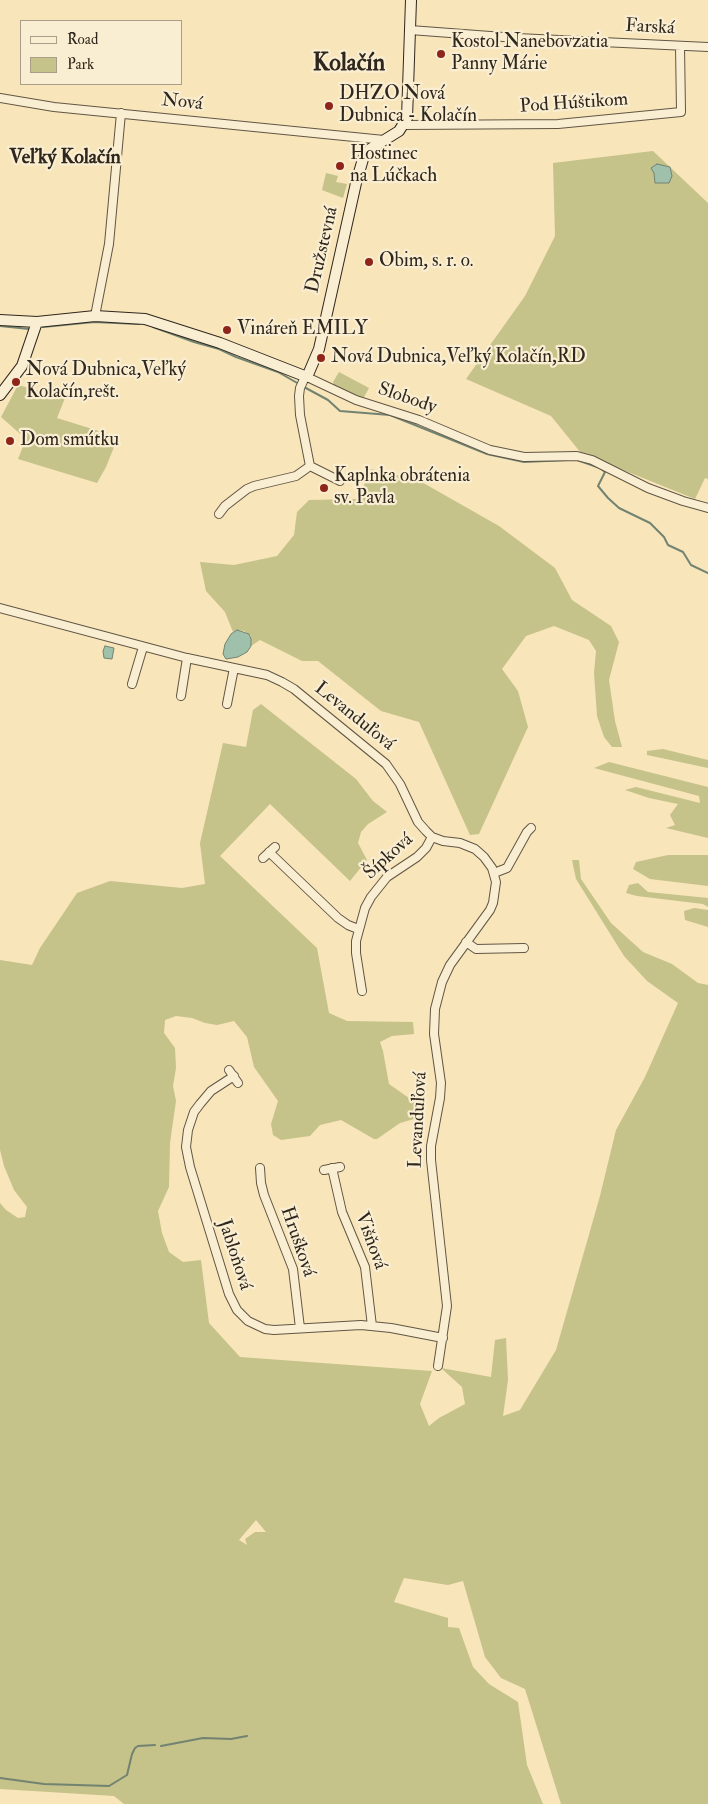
<!DOCTYPE html>
<meta charset="utf-8">
<style>
body{margin:0}
#map{position:relative;width:708px;height:1804px;overflow:hidden;background:#f8e5ba;font-family:"IM FELL Double Pica",serif}
canvas{display:block}
.legend{position:absolute;left:20px;top:20px;width:162px;height:65px;box-sizing:border-box;background:#faeed2;border:1px solid #a99e8a;margin:0;padding:6px 9px;list-style:none;font-size:15px;color:#2f271d}
.legend li{display:flex;align-items:center;gap:10px;height:25px}
.legend b{width:25px;border:1px solid #a99e8a}
</style>
<div id="map">
<canvas width="708" height="1804"></canvas>
<ul class="legend">
<li><b style="height:6px;background:#faeed2"></b>Road</li>
<li><b style="height:14px;background:#c5c28a"></b>Park</li>
</ul>
</div>
<script>
const g = document.querySelector('canvas').getContext('2d');
g.lineJoin = 'round';
function fillPath(path, color) {
  g.fillStyle = color;
  g.fill(path, 'evenodd');
}
function toPath(rows) {
  const path = new Path2D();
  for (const r of rows) {
    path.moveTo(r[0], r[1]);
    for (let i = 2; i < r.length; i += 2) path.lineTo(r[i], r[i + 1]);
  }
  return path;
}
function strokePath(path, color, width, dash) {
  g.strokeStyle = color;
  g.lineWidth = width;
  g.lineCap = dash ? 'butt' : 'round';
  g.setLineDash(dash || []);
  g.stroke(path);
}
function write(font, color, halo, rows, align = 'center') {
  g.font = font + ' "IM FELL Double Pica",serif';
  g.lineWidth = 4.5;
  g.setLineDash([]);
  g.textBaseline = 'middle';
  g.strokeStyle = halo;
  g.fillStyle = color;
  for (const [text, x, y, turn = 0] of rows) {
    g.save();
    g.translate(x, y);
    g.rotate((+turn || 0) * Math.PI / 180);
    g.textAlign = isNaN(turn) ? turn : align;
    if (halo) g.strokeText(text, 0, 0);
    g.fillText(text, 0, 0);
    g.restore();
  }
}
const green = toPath([
 [653,151,708,203,708,479,705,478,695,499,581,453,551,416,466,379,525,296,555,236,553,163],
 [326,173,338,176,336,182,347,184,343,198,322,190],
 [339,372,369,388,363,399,334,386,333,382],
 [18,385,65,398,57,418,118,437,106,467,97,483,18,459,26,439,1,417],
 [371,469,418,480,499,526,555,568,572,600,611,626,619,642,609,680,615,721,622,747,612,747,604,737,597,716,594,673,596,651,589,640,554,626,526,636,502,669,518,691,528,727,479,834,470,835,419,722,381,711,318,661,302,661,260,640,251,646,251,636,249,634,244,631,237,630,233,632,225,612,206,591,200,562,234,565,277,556,294,535,297,512,309,500,358,499],
 [261,704,356,779,373,801,387,812,368,824,361,832,358,843,367,860,350,881,270,804,220,856,317,948,329,1013,347,1021,413,1022,414,1034,392,1036,380,1042,383,1051,389,1084,416,1103,419,1115,414,1119,400,1123,377,1139,374,1139,341,1120,320,1125,310,1136,281,1140,273,1135,271,1124,278,1101,254,1067,247,1037,234,1021,217,1025,205,1023,192,1018,176,1016,165,1020,164,1033,175,1048,176,1068,173,1086,176,1101,170,1143,169,1187,158,1211,162,1233,169,1252,183,1262,201,1260,209,1323,240,1357,432,1371,420,1404,429,1426,439,1418,465,1404,462,1387,441,1368,491,1377,495,1340,506,1338,508,1380,503,1416,520,1410,556,1350,600,1196,616,1130,645,1077,678,1003,647,981,624,956,576,879,572,860,579,860,581,879,611,923,643,952,672,964,698,983,708,985,708,1804,561,1804,525,1689,501,1678,485,1657,463,1581,448,1585,404,1578,394,1602,448,1618,448,1627,459,1628,473,1667,489,1684,518,1702,527,1765,543,1804,124,1804,114,1796,0,1789,0,1203,6,1210,18,1218,25,1217,27,1207,14,1190,4,1166,0,1150,0,960,32,965,40,948,77,893,110,881,182,888,205,884,200,843,223,743,246,747,253,710],
 [256,1520,266,1532,255,1532,245,1539,247,1545,239,1540],
 [663,749,708,760,708,768,647,755,647,751],
 [609,762,708,787,708,838,666,828,675,825,670,815,678,804,649,798,625,790,636,787,700,803,699,796,594,768],
 [668,855,708,855,708,886,650,879,633,869,636,862],
 [638,883,648,892,708,898,708,907,703,904,637,896,626,893,629,885],
 [694,908,708,910,708,927,685,920,684,911]
]);
const water = toPath([
 [657,164,670,167,672,176,669,183,655,183,654,173,651,168,657,164],
 [237,630,249,634,251,639,251,646,247,652,238,657,226,659,223,654,225,644,231,634,237,630],
 [105,646,114,648,112,659,104,658,103,651,105,646]
]);
const stream = toPath([
 [0,326,29,329],
 [43,327,94,322,139,324],
 [153,327,194,342,219,349,236,357,278,372,299,384],
 [304,387,328,400,340,411,390,415,487,454,524,462,568,460],
 [577,460,600,468,605,472,598,486,608,498,619,508,650,523,664,537,668,545,683,552,691,565,708,573],
 [161,1746,203,1738,231,1739,247,1736],
 [0,1778,44,1784,109,1786,127,1775,132,1754,135,1748,138,1746,155,1745]
]);
const street = toPath([
 [410,30,517,38,708,47],
 [0,98,54,107,384,140],
 [404,125,558,124,681,112,680,46],
 [95,316,109,244,121,113],
 [305,377,300,388,299,396,300,415,310,466,340,481],
 [307,377,356,400,419,420,490,450,524,457,577,456,592,460,648,488,683,501,708,508],
 [219,514,225,506,247,489,254,486,296,476,310,466],
 [0,608,187,658,267,675,282,682,294,689,386,764,400,784,418,822,426,831,432,837,443,841,460,843,475,849,484,857,492,868,496,882,493,903,490,910,450,965,442,982,435,1009,434,1034,441,1083,440,1098,431,1146,431,1160,447,1306,438,1366],
 [132,684,143,647],
 [181,696,187,658],
 [227,704,234,668],
 [269,852,338,918,348,925,358,929],
 [263,858,275,847],
 [494,873,507,868,527,832,531,828],
 [466,942,476,949,524,948],
 [362,991,356,953,356,941,365,908,371,897,387,877,417,857,426,848,432,837],
 [229,1070,238,1083],
 [234,1076,211,1091,200,1104,194,1112,188,1130,186,1147,190,1167,229,1294,237,1310,248,1321,265,1329,274,1330,361,1325,391,1328,443,1338],
 [260,1168,261,1183,264,1195,293,1269,300,1328],
 [332,1168,342,1212,365,1267,372,1326],
 [324,1170,340,1167]
]);
const secondary = toPath([
 [0,320,37,322,95,316,145,319,220,343,307,377,319,349,356,183,363,159,370,149,399,131,407,118,411,0],
 [0,395,22,366,37,322]
]);
const markers = [
 [441,54,5,"#8f2418"],
 [329,106,5,"#8f2418"],
 [340,166,5,"#8f2418"],
 [369,262,5,"#8f2418"],
 [227,330,5,"#8f2418"],
 [321,358,5,"#8f2418"],
 [16,382,5,"#8f2418"],
 [10,441,5,"#8f2418"],
 [324,488,5,"#8f2418"]
];
const streetNames = [
 ["Farská",650,28,3],
 ["Nová",182,103,6],
 ["Pod Húštikom",574,104,-4],
 ["Družstevná",323,250,-77],
 ["Slobody",407,399,19],
 ["Levanduľová",354,717,39],
 ["Šípková",389,857,-42],
 ["Levanduľová",419,1120,-87],
 ["Višňová",370,1241,70],
 ["Hrušková",297,1242,71],
 ["Jabloňová",234,1255,72]
];
const poiNames = [
 ["Kostol Nanebovzatia",451,43],
 ["Panny Márie",451,65],
 ["DHZO Nová",339,95],
 ["Dubnica - Kolačín",339,117],
 ["Hostinec",350,155],
 ["na Lúčkach",350,177],
 ["Obim, s. r. o.",379,262],
 ["Vináreň EMILY",237,330],
 ["Nová Dubnica,Veľký Kolačín,RD",331,358],
 ["Nová Dubnica,Veľký",26,371],
 ["Kolačín,rešt.",26,393],
 ["Dom smútku",20,441],
 ["Kaplnka obrátenia",334,477],
 ["sv. Pavla",334,499]
];
const neighbourhoodNames = [
 ["Veľký Kolačín",65,159]
];
const districtNames = [
 ["Kolačín",349,65]
];
fillPath(green, '#c5c28a');
fillPath(water, '#9fc0aa');
strokePath(water, '#728372', 1);
strokePath(stream, '#728372', 2);
strokePath(street, '#615644', 10);
strokePath(secondary, '#2f271d', 12);
strokePath(street, '#faeed2', 8);
strokePath(secondary, '#faeed2', 10);
for (const [x, y, r, color] of markers) {
  const dot = new Path2D();
  dot.arc(x, y, r, 0, 2 * Math.PI);
  g.fillStyle = color;
  g.fill(dot);
  strokePath(dot, '#faeed2', 2);
}
write('19px', '#2f271d', '#faeed2', streetNames);
write('19px', '#2f271d', '#faeed2', poiNames, 'left');
write('bold 20px', '#2f271d', '#faeed2', neighbourhoodNames);
write('bold 24px', '#2f271d', '#faeed2', districtNames);
</script>
